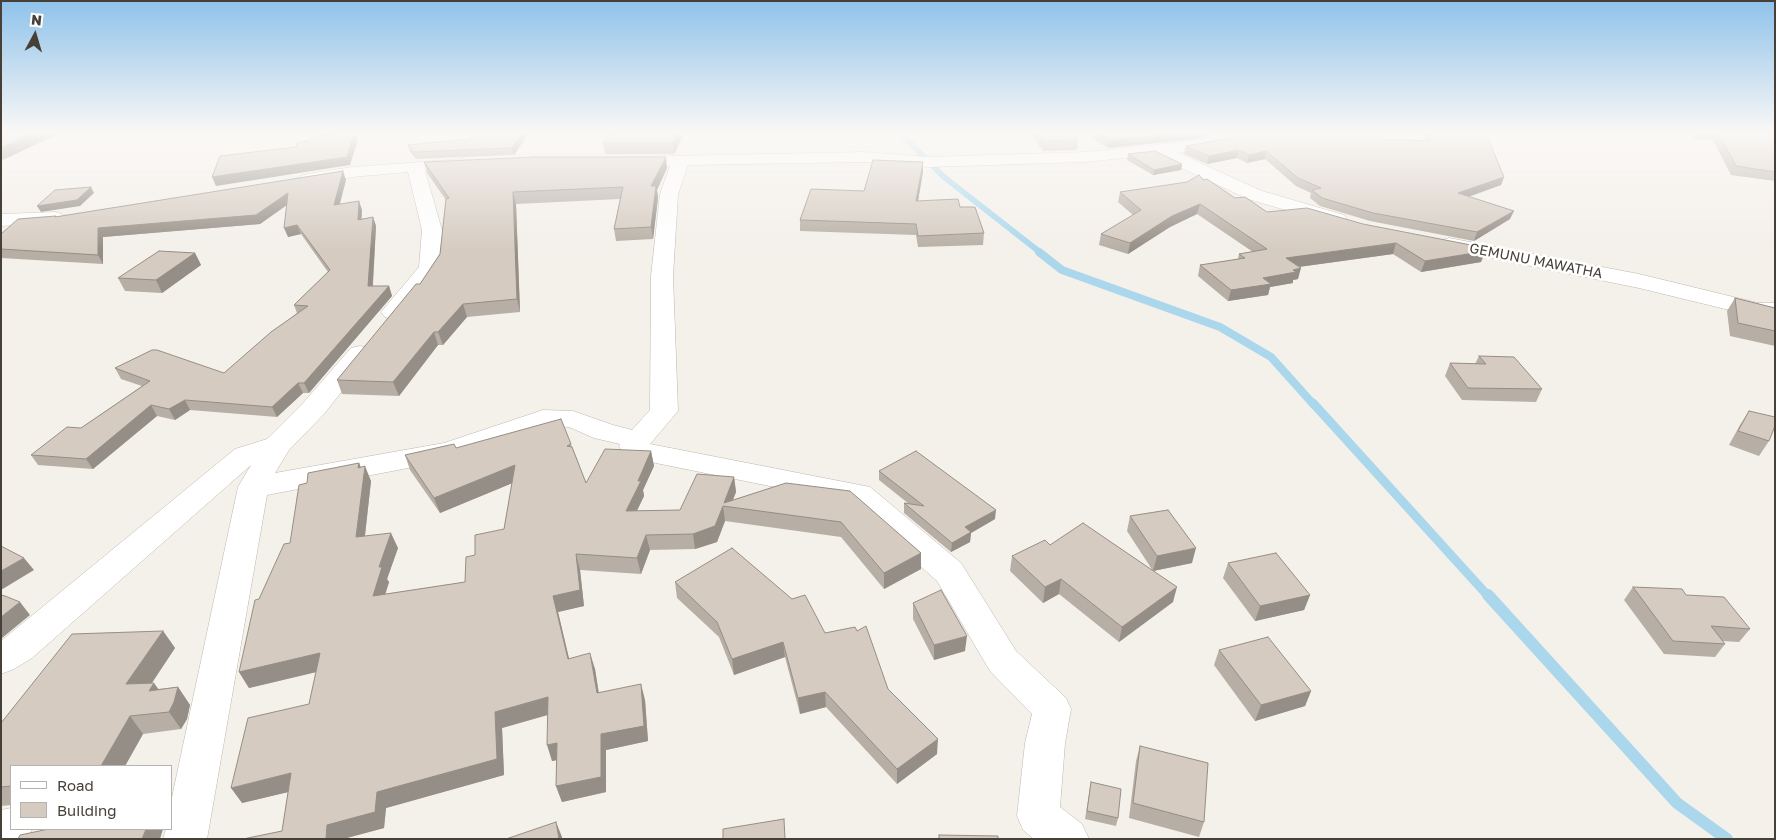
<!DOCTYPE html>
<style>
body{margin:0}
#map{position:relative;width:1776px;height:840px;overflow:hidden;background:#f4f0ea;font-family:"Golos Text",sans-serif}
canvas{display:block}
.frame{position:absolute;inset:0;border:2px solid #474038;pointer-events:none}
.legend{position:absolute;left:10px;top:765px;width:162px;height:65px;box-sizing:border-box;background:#fff;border:1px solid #b5b3af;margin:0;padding:6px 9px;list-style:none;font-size:15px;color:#474038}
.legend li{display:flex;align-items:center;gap:10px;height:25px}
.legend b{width:25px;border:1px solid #b5b3af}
.north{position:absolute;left:10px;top:10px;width:50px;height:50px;-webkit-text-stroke:4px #fff;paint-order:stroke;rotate:6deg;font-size:14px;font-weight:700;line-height:20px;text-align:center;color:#474038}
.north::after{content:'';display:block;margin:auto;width:18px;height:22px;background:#474038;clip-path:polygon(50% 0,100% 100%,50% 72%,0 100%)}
</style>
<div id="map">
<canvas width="1776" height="840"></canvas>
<div class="frame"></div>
<ul class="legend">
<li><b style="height:6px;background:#fff"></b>Road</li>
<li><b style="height:14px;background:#d5cbc0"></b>Building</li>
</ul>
<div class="north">N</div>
</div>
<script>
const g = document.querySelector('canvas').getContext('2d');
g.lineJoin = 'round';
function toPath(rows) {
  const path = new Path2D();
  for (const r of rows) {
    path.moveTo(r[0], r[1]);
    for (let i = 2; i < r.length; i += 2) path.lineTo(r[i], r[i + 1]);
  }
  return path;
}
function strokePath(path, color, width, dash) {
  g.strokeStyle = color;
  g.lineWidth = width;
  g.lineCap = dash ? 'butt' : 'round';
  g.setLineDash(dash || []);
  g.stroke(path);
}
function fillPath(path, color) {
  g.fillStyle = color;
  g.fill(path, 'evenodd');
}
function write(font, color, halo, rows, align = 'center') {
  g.font = font + ' "Golos Text",sans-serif';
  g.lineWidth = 5;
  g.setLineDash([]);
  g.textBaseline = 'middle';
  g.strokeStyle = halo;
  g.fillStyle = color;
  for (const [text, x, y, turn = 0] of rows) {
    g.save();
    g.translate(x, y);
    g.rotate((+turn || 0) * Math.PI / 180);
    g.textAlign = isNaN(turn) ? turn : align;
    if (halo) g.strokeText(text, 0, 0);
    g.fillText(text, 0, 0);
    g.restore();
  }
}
const streamFar3 = toPath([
 [901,134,944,177,1041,253]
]);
const streamFar2 = toPath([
 [1039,252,1062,270,1220,327,1271,357,1314,405]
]);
const streamFar1 = toPath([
 [1313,403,1489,597]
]);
const stream = toPath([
 [1488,595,1677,803,1727,839]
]);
const minor = toPath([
 [1220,134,1241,134,1239,138,1224,145,1178,153,1262,191,1344,215,1347,219,1344,223,1337,225,1330,223,1248,199,1154,155,1085,162,929,167,865,162,688,165,678,194,673,276,678,411,650,444,870,487,961,563,1016,651,1066,698,1071,709,1065,743,1060,807,1082,824,1089,839,1034,839,1023,830,1017,816,1025,743,1032,714,990,671,937,581,849,502,636,459,623,452,619,446,620,444,594,438,569,427,546,426,450,460,267,495,207,839,163,839,166,829,171,829,171,802,238,487,251,465,32,658,14,669,1,674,1,641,235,449,267,439,304,402,351,348,360,346,369,348,372,353,324,414,289,450,275,473,444,443,543,410,573,411,613,425,632,430,650,410,651,276,660,194,670,166,629,166,623,165,620,161,623,157,865,152,929,157,1085,152,1195,141,1220,134],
 [463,159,469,160,472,164,469,168,425,171,442,230,441,268,401,317,393,319,385,317,381,312,419,267,422,230,408,172,352,177,307,186,300,184,298,180,300,176,307,174,352,167,463,159],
 [55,212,62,214,65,218,62,222,1,226,1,214,55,212],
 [1449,238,1639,274,1758,303,1775,303,1775,317,1758,317,1639,288,1442,248,1439,244,1442,240,1449,238],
 [11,808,11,829,32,829,28,839,1,839,1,810,11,808]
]);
const wall = toPath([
 [471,134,528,134,514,155,416,159,410,152,408,145,470,139],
 [609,134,684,134,674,154,605,154,603,143],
 [1031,134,1073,134,1078,140,1077,150,1043,151],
 [1092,134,1215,134,1195,139,1108,148,1092,138],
 [1423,134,1486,134,1504,177,1501,185,1469,197,1510,219,1474,241,1370,221,1320,206,1310,198,1311,193,1296,186,1265,159,1247,163,1237,158,1207,164,1184,154,1186,146,1226,139,1382,139,1425,141],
 [1688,134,1775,134,1775,181,1731,175,1713,140,1695,139],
 [1128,154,1182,164,1181,170,1153,175,1127,160],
 [424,162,667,168,657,190,658,198,653,239,616,241,614,229,620,199,516,204,520,312,467,317,443,345,438,345,399,396,342,394,337,380,420,284,440,254,446,200,427,173],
 [923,162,923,172,918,201,960,207,984,233,983,245,918,247,916,235,800,231,800,220,864,191],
 [346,180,340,204,362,210,361,219,373,217,376,226,373,286,389,286,392,296,309,393,303,393,277,417,190,410,175,420,157,416,93,469,38,465,31,455,81,428,142,386,121,379,115,368,224,373,297,313,294,305,328,272,301,234,288,237,287,205,260,224,103,237,103,264,1,258,1,234,56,216,57,217],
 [1203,180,1235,198,1267,212,1481,262,1421,272,1393,254,1299,267,1298,279,1293,280,1293,283,1270,287,1268,295,1228,301,1198,276,1200,265,1238,259,1239,254,1253,252,1197,214,1170,227,1128,254,1099,245,1101,234,1133,215,1118,202,1120,192],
 [195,253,201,265,162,293,125,291,118,278],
 [1735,298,1775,308,1775,346,1730,336,1727,311],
 [1479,356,1542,389,1536,402,1462,400,1445,376,1450,363,1475,364],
 [1749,411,1769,441,1759,456,1729,445,1740,425],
 [571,444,586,483,651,451,654,466,643,490,644,496,637,511,680,510,734,477,736,492,733,500,786,483,921,569,884,589,841,537,725,521,717,542,695,549,650,550,641,574,580,570,584,606,558,612,569,659,595,669,599,693,645,700,648,741,606,750,606,792,562,802,556,786,557,760,552,761,548,715,502,728,504,775,386,808,384,828,343,839,243,839,282,831,288,792,242,803,309,704,316,672,249,688,239,672,259,599,290,543,307,483,359,463,361,468,371,481,365,536,398,548,387,579,389,582,385,594,465,582,475,555,504,529,512,483,440,513,410,470,405,455,456,448],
 [879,471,995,519,971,533,970,542,951,552,904,513,904,503,909,504,879,480],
 [1130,516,1192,563,1153,571,1127,531],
 [1050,545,1173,602,1119,642,1059,594,1043,603,1010,571,1012,556],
 [1228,563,1310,595,1304,610,1255,621,1223,578],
 [675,582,825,633,888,689,937,754,897,784,826,707,800,714,785,657,734,675,719,637,677,598],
 [1633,587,1686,595,1750,629,1739,642,1722,641,1725,644,1715,657,1664,654,1624,600],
 [913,603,965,651,934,660,913,619],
 [163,631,175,648,152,683,158,689,178,687,190,705,187,719,181,729,143,734,125,766,11,766,11,805,1,806,1,723],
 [1219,650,1311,691,1305,706,1255,721,1214,665],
 [1140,746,1204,822,1199,837,1129,818,1136,761],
 [1091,782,1118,818,1116,826,1085,819]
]);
const shadedWall = toPath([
 [32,134,58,134,3,160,1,156,1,148],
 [354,134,355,134,358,140,350,165,216,186,212,177],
 [522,134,528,134,514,155,512,148],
 [678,134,684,134,674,154,673,143],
 [1177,134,1215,134,1195,139,1108,148,1109,140],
 [1239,150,1237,158,1207,164,1209,156],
 [1266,151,1265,159,1247,163,1249,155],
 [666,157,667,168,657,190,658,198,653,239,651,227,651,186],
 [923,162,923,172,916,212,916,201],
 [1182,164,1181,170,1153,175,1154,170],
 [343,171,346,180,337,213,334,205],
 [1504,177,1501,185,1455,201,1458,193],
 [91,187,94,193,80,206,41,212,37,206],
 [513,192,516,204,520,312,517,299],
 [288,193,291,202,260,224,103,237,103,264,98,255,98,228],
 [359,201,362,210,361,229,358,220],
 [1200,204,1197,214,1170,227,1128,254,1130,243,1172,216],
 [1514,211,1510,219,1474,241,1477,232],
 [373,217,376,226,372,295,368,286],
 [297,225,301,234,288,237,284,228],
 [1396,243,1393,254,1283,269,1286,258],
 [1486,251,1481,262,1421,272,1425,261],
 [195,253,201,265,162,293,156,280],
 [1301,268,1298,279,1293,280,1293,283,1270,287,1268,295,1228,301,1231,290,1263,278],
 [389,286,392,296,309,393,304,383],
 [463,304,467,317,443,345,438,332],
 [434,332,438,345,399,396,393,382],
 [298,383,303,393,277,417,272,407],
 [185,400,190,410,175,420,169,409],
 [151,405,157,416,93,469,86,459],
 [651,451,654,466,643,490,644,496,629,527,626,511,638,481],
 [359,463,364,475,365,466,371,481,363,552,356,537],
 [515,465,520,480,440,513,434,498],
 [734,477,736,492,730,507,724,503],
 [723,506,725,521,717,542,695,549,693,534],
 [996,510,995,519,971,533,970,542,951,552,952,543,965,527],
 [391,533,398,548,387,579,389,582,380,612,373,596,379,567],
 [646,535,650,550,641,574,637,558],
 [1196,548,1192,563,1153,571,1157,556],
 [921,553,921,569,884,589,884,573],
 [576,554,580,570,584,606,558,612,573,675,568,659,553,596],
 [24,558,34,570,1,590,1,571],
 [1061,579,1059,594,1043,603,1045,587],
 [1177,587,1173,602,1119,642,1122,627],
 [1310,595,1304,610,1255,621,1260,606],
 [20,602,30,615,2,638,1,637,1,617],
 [163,631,175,648,139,702,126,684],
 [967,636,965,651,934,660,934,645],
 [783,642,785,657,734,675,732,659],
 [320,653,329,669,249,688,239,672],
 [590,653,595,669,601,709,597,693],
 [154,683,167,701,149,691],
 [641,684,645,700,648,741,606,750,606,792,562,802,556,786,601,734],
 [178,687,190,705,187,719,181,729,169,712],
 [1311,691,1305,706,1255,721,1261,705],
 [825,692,826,707,800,714,798,698],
 [548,697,554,713,502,728,504,775,386,808,384,828,343,839,326,839,327,825,377,792,495,712],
 [130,716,143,734,125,766,101,766],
 [938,739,937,754,897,784,897,769],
 [557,743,563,759,552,761,547,745],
 [291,773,301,789,242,803,231,788],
 [556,822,562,837,562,839,559,839],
 [146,829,163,829,160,839,142,839]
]);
const building = toPath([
 [1,134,32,134,1,148,1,134],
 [333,134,354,134,347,157,212,177,220,156,296,147,297,143,309,141,313,136,333,134],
 [471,134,522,134,512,148,413,152,408,145,470,139,471,134],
 [609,134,678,134,673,143,603,143,609,134],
 [1039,134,1073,134,1078,140,1044,141,1039,134],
 [1098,134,1177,134,1109,140,1098,134],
 [1239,134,1379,134,1382,139,1430,141,1428,134,1486,134,1504,177,1458,193,1514,211,1477,232,1373,213,1322,198,1312,190,1321,188,1298,178,1266,151,1249,155,1239,150,1209,156,1186,146,1226,139,1239,134],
 [1719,134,1775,134,1775,172,1736,166,1719,134],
 [1155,151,1182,164,1154,170,1128,154,1155,151],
 [535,157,666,157,651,186,656,186,651,227,614,229,623,187,513,192,517,299,463,304,438,332,434,332,393,382,337,380,416,284,420,284,440,254,446,199,449,198,424,162,535,157],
 [873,160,923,162,916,201,958,199,960,207,975,207,984,233,918,236,916,224,800,220,811,189,864,191,873,160],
 [343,171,334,205,359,201,358,220,373,217,368,286,389,286,304,383,298,383,272,407,185,400,169,409,151,405,86,459,31,455,67,427,81,428,150,381,115,368,152,350,157,350,224,373,271,332,308,306,294,305,330,270,297,225,284,228,288,193,256,215,98,228,98,255,1,249,1,234,18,219,56,216,55,217,343,171],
 [1199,175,1203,180,1207,179,1235,198,1245,197,1267,212,1307,208,1363,224,1476,246,1486,251,1425,261,1396,243,1286,258,1301,268,1293,270,1296,272,1263,278,1271,284,1231,290,1200,265,1245,258,1239,254,1267,249,1200,204,1172,216,1130,243,1101,234,1141,210,1120,192,1187,182,1199,175],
 [91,187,77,200,37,206,55,190,91,187],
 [159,251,195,253,156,280,118,278,159,251],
 [1735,298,1775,308,1775,331,1738,323,1735,298],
 [1479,356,1514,357,1542,389,1468,388,1450,363,1486,364,1479,356],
 [1749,411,1775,417,1775,426,1769,441,1738,431,1749,411],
 [561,419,571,444,567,446,572,447,586,483,605,449,651,451,638,481,641,481,626,511,680,510,697,474,734,477,724,503,786,483,850,491,921,553,884,573,841,522,723,506,715,526,693,534,646,535,637,558,576,554,580,590,553,596,568,659,590,653,597,693,641,684,644,726,601,734,601,777,556,786,557,743,547,745,548,697,495,712,497,759,377,792,375,812,327,825,326,839,243,839,282,831,291,773,231,788,248,718,309,704,320,653,239,672,255,600,259,599,284,544,290,543,299,485,307,483,308,473,359,463,358,468,365,466,356,537,391,533,379,567,382,567,373,596,465,582,466,557,475,555,475,535,504,529,515,465,434,498,405,455,454,444,456,448,561,419],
 [916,451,996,510,965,527,971,532,952,543,904,503,924,506,879,471,916,451],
 [1168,510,1196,548,1157,556,1130,516,1168,510],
 [1083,523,1177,587,1122,627,1061,579,1045,587,1012,556,1045,540,1050,545,1083,523],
 [1,546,24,558,1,571,1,546],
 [732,548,792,599,805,595,825,633,855,627,857,631,866,626,888,689,938,739,897,769,825,692,798,698,783,642,732,659,717,622,675,582,732,548],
 [1276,553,1310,595,1260,606,1228,563,1276,553],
 [1633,587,1682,589,1686,595,1724,597,1750,629,1711,626,1725,644,1673,641,1633,587],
 [941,590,967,636,934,645,913,603,941,590],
 [1,595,5,596,20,602,1,617,1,595],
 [163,631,126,684,154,683,149,691,178,687,174,702,169,712,130,716,101,766,11,766,11,786,1,787,1,723,72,634,163,631],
 [1268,637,1311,691,1261,705,1219,650,1268,637],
 [1140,746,1208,763,1204,822,1133,803,1140,746],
 [1091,782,1121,789,1118,818,1087,811,1091,782],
 [784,819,785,839,723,839,723,829,784,819],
 [556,822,559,839,506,839,556,822],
 [49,829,146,829,142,839,18,839,20,835,49,829],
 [939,835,998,836,998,839,939,839,939,835]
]);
const farStreetnames = [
 ["GEMUNU MAWATHA",1536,261,11]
];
strokePath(streamFar3, '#aad7ec', 6);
strokePath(streamFar2, '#aad7ec', 8);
strokePath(streamFar1, '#aad7ec', 9);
strokePath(stream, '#aad7ec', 12);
strokePath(minor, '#bfb7ad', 1);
fillPath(minor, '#fff');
fillPath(wall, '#b7afa5');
fillPath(shadedWall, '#958e86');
fillPath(building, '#d5cbc0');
strokePath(building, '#958e86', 1);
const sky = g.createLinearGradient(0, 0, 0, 251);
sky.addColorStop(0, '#8fc2ea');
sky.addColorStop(0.53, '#faf8f6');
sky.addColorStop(1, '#faf8f600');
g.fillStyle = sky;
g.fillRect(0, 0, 1776, 251);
write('14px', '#474038', '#fff', farStreetnames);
</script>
